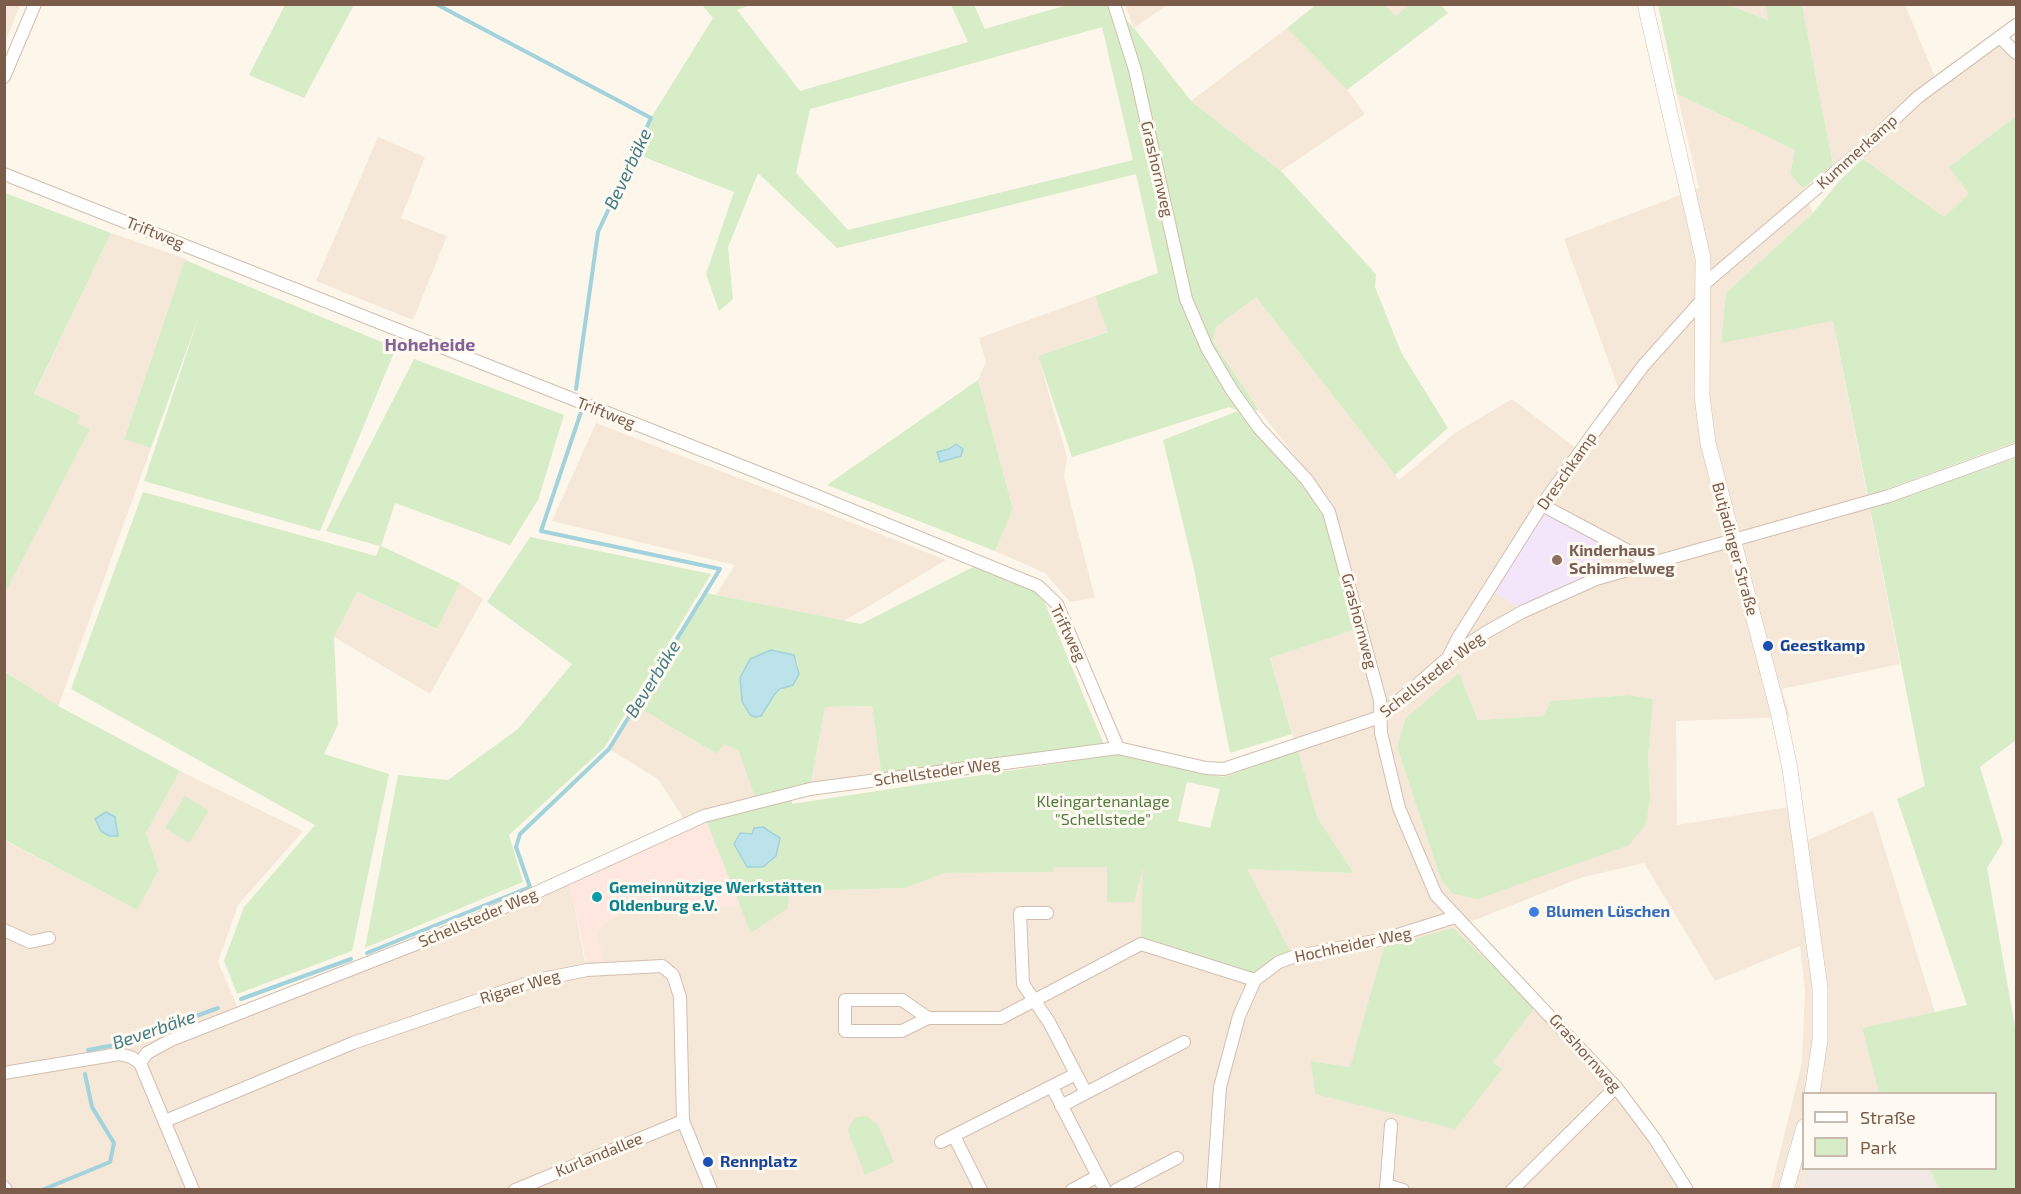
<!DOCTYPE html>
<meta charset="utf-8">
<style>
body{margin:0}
#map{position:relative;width:2021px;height:1194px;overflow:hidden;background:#fdf6ea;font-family:"Exo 2",sans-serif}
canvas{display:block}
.frame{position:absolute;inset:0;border:6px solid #7b5c4b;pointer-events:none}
.legend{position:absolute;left:1802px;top:1092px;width:195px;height:78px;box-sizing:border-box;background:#fffaf1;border:2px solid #cabbaf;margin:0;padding:8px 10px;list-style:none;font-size:18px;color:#7b5c4b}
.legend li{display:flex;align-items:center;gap:12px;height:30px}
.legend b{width:30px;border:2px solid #cabbaf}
</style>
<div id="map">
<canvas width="2021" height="1194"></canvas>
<div class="frame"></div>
<ul class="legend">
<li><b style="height:8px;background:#fff"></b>Straße</li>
<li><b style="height:16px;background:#d6edc7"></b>Park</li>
</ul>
</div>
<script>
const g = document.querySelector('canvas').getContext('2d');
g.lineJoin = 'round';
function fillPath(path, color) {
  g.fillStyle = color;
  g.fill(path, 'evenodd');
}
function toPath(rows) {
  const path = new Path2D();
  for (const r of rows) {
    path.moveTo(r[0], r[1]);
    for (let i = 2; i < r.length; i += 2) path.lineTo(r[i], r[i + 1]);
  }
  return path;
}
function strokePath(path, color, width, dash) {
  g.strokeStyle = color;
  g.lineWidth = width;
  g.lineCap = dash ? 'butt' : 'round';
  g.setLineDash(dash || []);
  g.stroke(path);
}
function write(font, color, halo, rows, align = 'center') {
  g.font = font + ' "Exo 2",sans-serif';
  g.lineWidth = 6;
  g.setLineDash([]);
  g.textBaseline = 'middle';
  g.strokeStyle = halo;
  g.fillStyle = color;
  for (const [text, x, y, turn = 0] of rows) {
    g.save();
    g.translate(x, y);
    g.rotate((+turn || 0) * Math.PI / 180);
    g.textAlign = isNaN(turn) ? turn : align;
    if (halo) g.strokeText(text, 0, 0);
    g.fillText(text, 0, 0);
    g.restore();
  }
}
const residential = toPath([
 [5,4,20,5,5,42,4,5],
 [1125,5,1167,5,1134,28],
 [1385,5,1409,5,1396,16],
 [1729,5,1766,5,1769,20],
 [1802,5,1905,5,1940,89,2000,42,2016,62,2016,116,1949,167,1970,194,1944,217,1851,150,1833,165],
 [1287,28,1347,90,1365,114,1281,171,1191,101],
 [1677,94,1795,150,1790,174,1803,189,1813,213,1726,293,1721,342,1833,321,1900,664,1782,689,1790,717,1676,721,1677,825,1800,805,1806,841,1873,811,1935,1013,1862,1028,1879,1093,1804,1094,1804,1168,1808,1169,1802,1189,1771,1189,1802,1062,1805,991,1800,946,1715,981,1644,863,1583,877,1470,922,1609,1071,1692,1189,7,1189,4,1185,4,840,137,910,159,870,146,833,180,771,303,831,238,905,218,962,240,1013,569,878,585,962,602,925,644,898,649,909,740,905,752,933,789,891,905,888,945,873,1053,872,1054,867,1144,867,1252,976,1277,958,1246,868,1354,873,1317,817,1270,658,1366,625,1334,506,1259,410,1213,340,1216,327,1256,297,1399,480,1455,433,1512,399,1585,455,1623,401,1564,239,1699,188],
 [1459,673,1478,720,1543,716,1551,701,1628,695,1652,699,1648,757,1650,796,1441,880,1397,747],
 [1362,1030,1493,1062,1501,1069,1315,1094,1312,1061,1350,1067],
 [378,137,425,157,401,218,447,236,413,320,316,281],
 [111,233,186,259,124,438,151,448,58,707,5,671,4,593,90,429,76,423,79,414,34,395],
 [1095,296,1109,331,1038,356,1067,457,1064,477,1095,598,1070,602,1045,573,995,551,1013,509,978,380,986,362,979,338],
 [596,423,759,486,946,560,844,621,716,595,735,565,552,521],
 [460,583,483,599,430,694,334,637,357,592,436,629],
 [636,706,717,754,724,744,740,751,756,801,687,824,658,779,609,749],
 [872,706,882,779,810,789,825,707]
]);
const commercial = toPath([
 [704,816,740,905,649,909,643,899,602,925,598,934,604,961,586,962,569,878]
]);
const industrial = toPath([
 [1808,1168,1930,1169,1938,1189,1802,1190]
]);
const education = toPath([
 [1544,512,1608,545,1593,575,1519,608,1494,592]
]);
const green = toPath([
 [1317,4,1385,5,1396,16,1409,5,1441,5,1448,13,1347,90,1287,28],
 [285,5,354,5,304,98,249,75],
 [702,5,750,5,737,10,800,91,968,42,951,5,974,5,985,29,1067,5,1112,5,1134,28,1191,101,1281,171,1376,274,1375,287,1401,352,1448,428,1395,475,1256,297,1216,327,1213,341,1259,410,1239,412,1313,495,1329,527,1356,629,1270,658,1292,734,1230,753,1194,569,1163,440,1238,411,1229,407,1072,457,1038,356,1108,332,1095,296,1158,273,1136,174,837,248,758,173,728,247,733,299,719,311,706,274,734,192,641,156,641,144,651,118,713,18],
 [1102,27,1133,160,848,230,796,173,810,109],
 [1658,5,1729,5,1768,20,1766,5,1802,5,1833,165,1803,189,1790,174,1795,150,1677,94],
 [2016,116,2016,442,1868,496,1833,321,1721,343,1726,293,1813,213,1841,179,1863,159,1944,217,1969,194,1949,167],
 [5,193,111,233,34,394,80,415,77,423,90,429,5,593],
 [185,260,396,348,320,531,144,481,199,316,151,448,124,439],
 [414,359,564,415,538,500,510,545,395,503,381,546,460,583,437,629,357,592,334,637,338,725,324,754,389,774,352,951,237,994,224,961,244,907,315,825,71,689,143,492,376,556,380,546,326,531],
 [978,380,1013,509,995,551,827,485],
 [2016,458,2016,740,1980,767,2003,842,1987,868,2016,1033,2016,1189,1938,1189,1930,1169,1996,1168,1996,1094,1879,1093,1862,1028,1967,1005,1897,799,1925,786,1870,508],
 [530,537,711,574,605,747,509,835,523,882,365,948,398,775,448,780,518,729,572,664,487,602],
 [981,563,1038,586,1105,747,882,779,872,706,825,707,810,789,792,793,792,804,1119,754,1223,777,1298,751,1317,817,1354,873,1247,869,1290,951,1263,966,1252,976,1141,940,1143,867,1134,902,1107,902,1107,867,1054,867,1054,872,945,873,905,888,789,891,788,908,751,933,704,816,756,801,739,751,724,744,717,754,636,706,706,593,861,624],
 [794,655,798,664,796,680,774,695,761,716],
 [1187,782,1220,789,1210,828,1178,821],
 [764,827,776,834,745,865,734,844,740,834,753,834],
 [4,671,60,707,180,771,146,833,159,870,137,910,5,840],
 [1459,673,1478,720,1543,716,1551,701,1628,695,1653,699,1648,757,1650,796,1646,824,1629,845,1478,899,1453,894,1441,880,1397,747,1406,718],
 [185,796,209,811,189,843,165,828],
 [1453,928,1535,1007,1493,1062,1502,1069,1455,1129,1315,1094,1311,1061,1350,1067,1384,947],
 [867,1116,878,1125,894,1162,865,1175,848,1131,851,1123,857,1117]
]);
const water = toPath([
 [956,444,963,449,961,456,940,462,937,452,949,449,956,444],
 [771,650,794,655,799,674,793,685,780,689,774,695,761,716,755,717,750,715,742,701,740,678,750,659,771,650],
 [106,812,115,817,118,836,109,836,101,831,95,819,106,812],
 [763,827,780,838,776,856,763,867,747,867,734,844,740,833,752,834,754,828,763,827]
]);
const stream = toPath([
 [436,4,651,118,598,232,576,389],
 [367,953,530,887,516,847,520,834,609,749,720,569,541,531,581,412],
 [241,999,351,959],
 [88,1050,120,1044,218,1008],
 [42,1190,110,1162,114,1143,92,1107,85,1074]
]);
const minor = toPath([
 [1114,4,1135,70,1186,299,1207,348,1231,389,1259,428,1307,480,1329,512,1380,700,1381,733,1399,808,1436,895,1616,1087,1655,1139,1687,1190],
 [2000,37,2016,53],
 [4,77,35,4],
 [4,174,805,491,1038,586,1057,604,1118,748],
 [1703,285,1865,147,1918,97,2016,25],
 [1542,505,1649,562],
 [1449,656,1458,638,1542,505,1592,435,1643,366,1703,299],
 [1047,913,1020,913,1023,984,1049,1022,1086,1093],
 [4,930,30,942,49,938],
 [928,1018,902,1031,845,1031,845,1000,902,1000,928,1018,1001,1018,1141,944,1255,980],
 [140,1063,147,1053,171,1040,467,924,704,816,810,789,1118,748,1206,768,1224,769,1380,717,1449,657,1485,633,1522,612,1596,579,1889,496,2016,450],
 [4,1073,119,1054,131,1057,140,1063,193,1190],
 [1052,1087,1105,1190],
 [1061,1106,1184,1042],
 [165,1121,353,1043,537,980,587,970,662,966,673,975,680,997,683,1121,711,1190],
 [954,1136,981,1190],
 [941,1142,1076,1074],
 [1386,1185,1403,1190],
 [4,1187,6,1190],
 [515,1190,683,1121],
 [1072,1190,1098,1176],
 [1116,1190,1177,1158],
 [1213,1190,1220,1087,1239,1016,1255,980,1279,962,1293,957,1385,939,1455,917],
 [1386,1190,1391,1125],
 [1512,1190,1616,1087]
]);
const tertiary = toPath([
 [1645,4,1703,258,1702,396,1708,443,1778,711,1790,769,1820,988,1820,1040,1812,1094],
 [1786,1190,1804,1127]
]);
const markers = [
 [1557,560,6,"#8d6e63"],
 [1768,646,6,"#1a4fb4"],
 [597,897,6,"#0f9aa8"],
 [1534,912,6,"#3f7fe0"],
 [708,1162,6,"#1a4fb4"]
];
const streetNames = [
 ["Kummerkamp",1857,152,-42],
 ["Grashornweg",1157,169,77],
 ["Triftweg",155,233,22],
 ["Triftweg",606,413,21],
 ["Dreschkamp",1567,471,-55],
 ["Butjadinger Straße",1735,549,75],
 ["Grashornweg",1359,621,75],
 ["Triftweg",1068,633,64],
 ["Schellsteder Weg",1432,675,-38],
 ["Schellsteder Weg",937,772,-8],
 ["Schellsteder Weg",478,918,-23],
 ["Hochheider Weg",1353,945,-12],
 ["Rigaer Weg",520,987,-17],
 ["Grashornweg",1585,1053,48],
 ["Kurlandallee",599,1155,-22]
];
const educationNames = [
 ["Kinderhaus",1569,551],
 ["Schimmelweg",1569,569]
];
const transitNames = [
 ["Geestkamp",1780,646],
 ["Rennplatz",720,1162]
];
const parkNames = [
 ["Kleingartenanlage",1103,802],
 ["\"Schellstede\"",1103,820]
];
const cultureNames = [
 ["Gemeinnützige Werkstätten",609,888],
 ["Oldenburg e.V.",609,906]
];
const shopNames = [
 ["Blumen Lüschen",1546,912]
];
const waterNames = [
 ["Beverbäke",628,169,-65],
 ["Beverbäke",653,679,-58],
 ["Beverbäke",154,1030,-19]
];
const neighbourhoodNames = [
 ["Hoheheide",430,345]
];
fillPath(residential, '#f6e8d8');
fillPath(commercial, '#fee7de');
fillPath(industrial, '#efe8e3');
fillPath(education, '#f3e6fa');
fillPath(green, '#d6edc7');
fillPath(water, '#bce3e9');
strokePath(water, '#a2d2db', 1.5);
strokePath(stream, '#a2d2db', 4);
strokePath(minor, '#d2beae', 14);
strokePath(tertiary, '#d2beae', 16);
strokePath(minor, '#fff', 12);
strokePath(tertiary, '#fff', 15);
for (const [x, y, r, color] of markers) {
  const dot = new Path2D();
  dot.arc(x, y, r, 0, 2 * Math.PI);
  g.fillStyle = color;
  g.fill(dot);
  strokePath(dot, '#fffaf1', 2);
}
write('16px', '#7b5c4b', '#fffaf1', streetNames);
write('bold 16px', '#785e54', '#fffaf1', educationNames, 'left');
write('bold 16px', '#164399', '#fffaf1', transitNames, 'left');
write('16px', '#517a3f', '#fffaf1', parkNames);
write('bold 16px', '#0d838f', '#fffaf1', cultureNames, 'left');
write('bold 16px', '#366cbe', '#fffaf1', shopNames, 'left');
write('italic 18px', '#407b87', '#fffaf1', waterNames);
write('bold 18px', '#856396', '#fffaf1', neighbourhoodNames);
</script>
